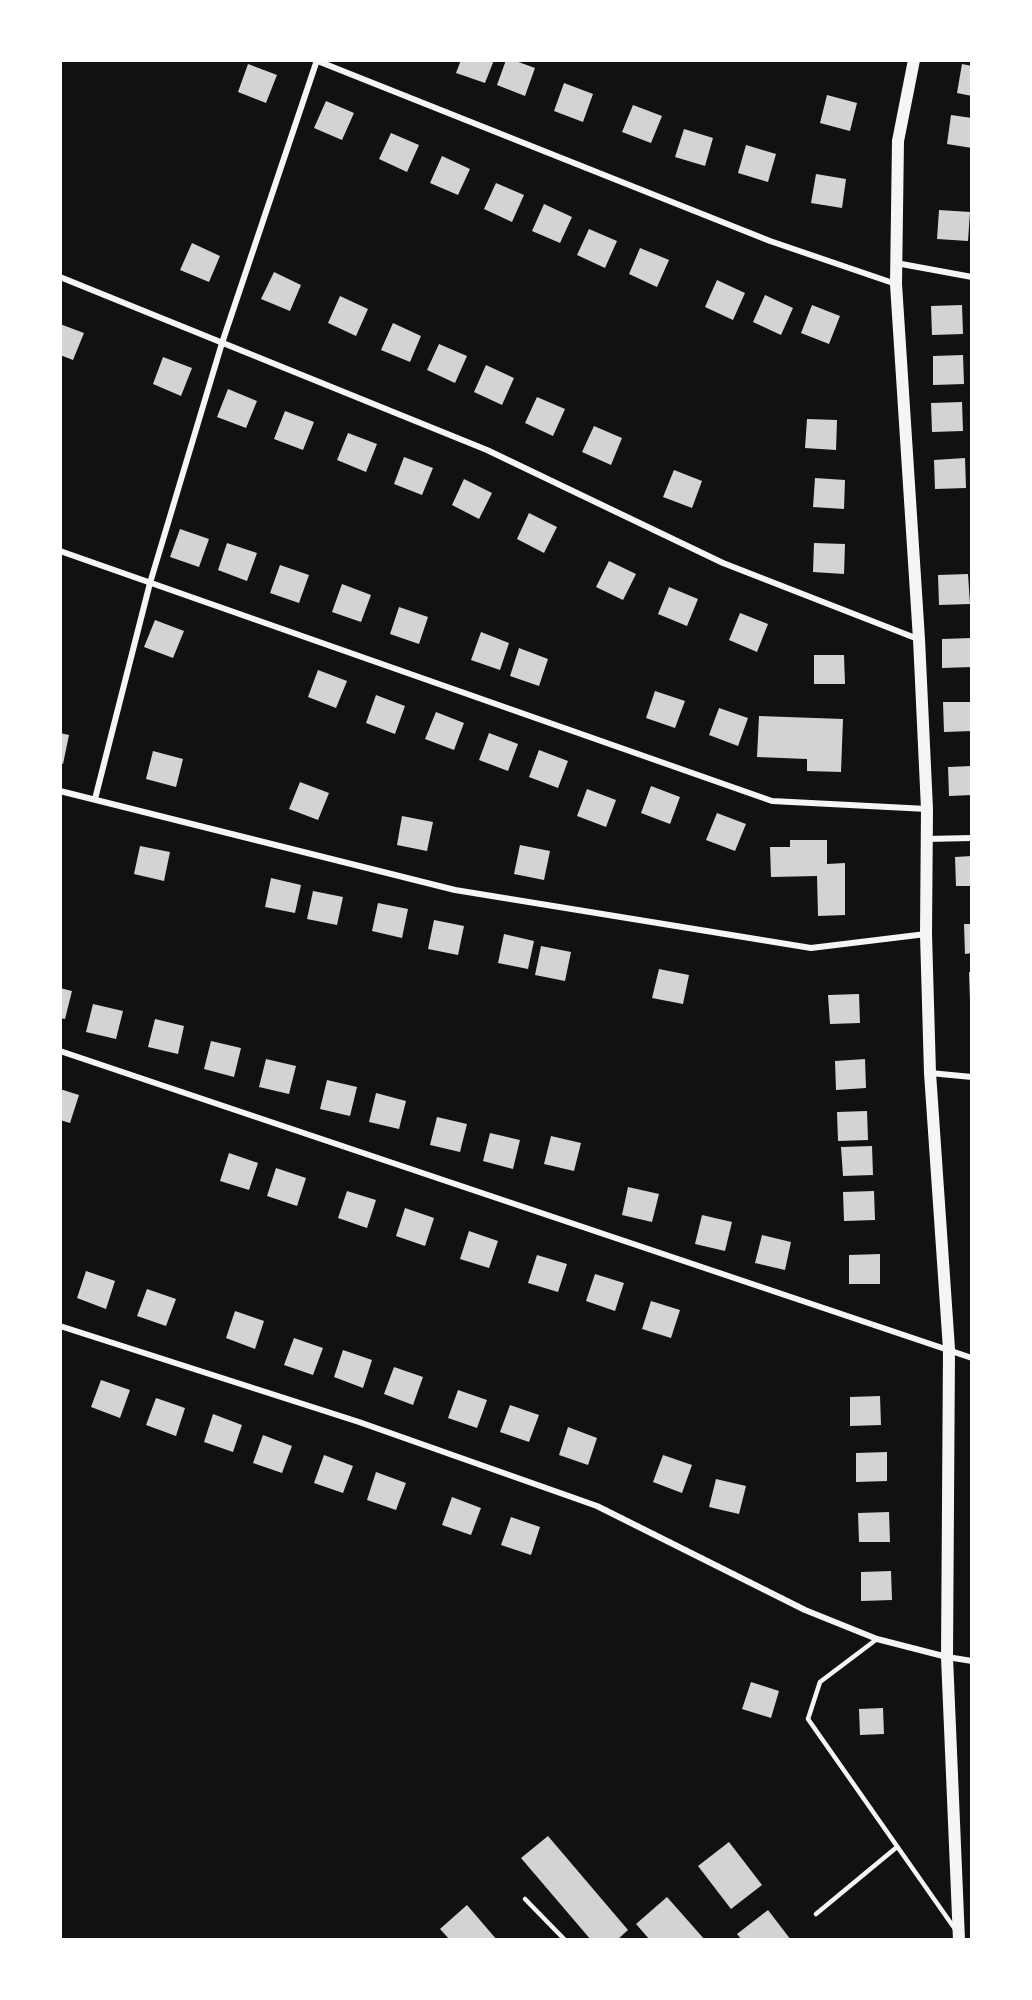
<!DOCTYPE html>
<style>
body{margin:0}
#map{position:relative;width:1032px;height:2000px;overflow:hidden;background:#111;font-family:"Sofia Sans Condensed",sans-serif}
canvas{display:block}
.frame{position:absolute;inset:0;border:62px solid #fff;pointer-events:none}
</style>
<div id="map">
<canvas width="1032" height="2000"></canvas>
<div class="frame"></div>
</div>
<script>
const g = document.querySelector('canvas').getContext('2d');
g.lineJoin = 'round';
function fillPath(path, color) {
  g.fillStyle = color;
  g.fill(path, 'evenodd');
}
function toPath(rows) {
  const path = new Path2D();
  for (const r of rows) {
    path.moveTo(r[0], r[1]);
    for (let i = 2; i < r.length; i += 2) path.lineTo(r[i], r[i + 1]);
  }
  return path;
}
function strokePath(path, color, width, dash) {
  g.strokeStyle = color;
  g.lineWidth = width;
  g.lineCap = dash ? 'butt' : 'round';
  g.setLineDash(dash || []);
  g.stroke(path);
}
const building = toPath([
 [461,60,494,60,485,83,456,73],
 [506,60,513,60,535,68,525,96,497,85],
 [248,64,277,75,266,103,238,92],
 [962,64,972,66,972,96,957,93],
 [564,83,593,94,583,122,554,111],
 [827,95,857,103,850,131,820,123],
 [326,101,354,113,342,140,314,128],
 [633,105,662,116,651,143,622,132],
 [951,115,972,118,972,148,947,144],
 [684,129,713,138,705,166,675,157],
 [391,133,419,145,407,172,379,159],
 [746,145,776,154,768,182,738,173],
 [442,156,470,169,458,195,430,183],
 [816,174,846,179,842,208,811,203],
 [496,183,524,195,512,222,484,209],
 [544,204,572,217,560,243,532,231],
 [939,210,970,212,968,241,937,239],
 [589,229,617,241,605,268,577,255],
 [192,243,220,256,209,282,180,270],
 [640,248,669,260,657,287,629,274],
 [274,272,301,285,290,311,261,299],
 [717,280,745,293,733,320,705,307],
 [765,295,793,308,781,335,753,322],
 [340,296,368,309,356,336,328,323],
 [812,305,840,316,829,344,801,333],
 [962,305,963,334,932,335,931,306],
 [393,323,421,336,410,362,381,350],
 [60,324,84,333,73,360,60,355],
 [439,344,467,356,455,383,427,370],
 [963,355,964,384,933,385,933,356],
 [163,357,192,368,181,396,153,384],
 [486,365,514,378,502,405,474,392],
 [228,389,257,401,246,428,217,417],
 [537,397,565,409,553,436,525,423],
 [962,402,963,431,932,432,931,403],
 [285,411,314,422,303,450,274,439],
 [807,419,837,420,836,450,805,448],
 [594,426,622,438,611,465,582,452],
 [348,433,377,444,366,472,337,460],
 [404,457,433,468,422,495,394,484],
 [965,458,966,488,935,489,934,460],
 [674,470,702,481,692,508,663,497],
 [815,478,845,480,844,509,813,507],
 [464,479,492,493,479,519,452,505],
 [529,513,557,527,544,553,517,539],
 [180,529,209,539,199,567,170,557],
 [227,543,257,553,247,581,218,570],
 [814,543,845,544,844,574,813,572],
 [609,561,636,574,623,600,596,587],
 [280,565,309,575,299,603,270,593],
 [968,574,970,604,939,605,938,575],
 [342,584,371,595,361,622,332,612],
 [669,587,698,599,687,626,658,614],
 [399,607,428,617,419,644,390,634],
 [740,613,768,624,757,652,729,640],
 [155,620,184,631,173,658,144,647],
 [481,632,509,643,500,670,471,660],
 [972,638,972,667,942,668,942,639],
 [519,648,548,659,539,686,510,676],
 [814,655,844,655,845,684,814,684],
 [318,670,347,681,336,708,308,697],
 [655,691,685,701,675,728,646,718],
 [376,695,405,706,395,734,366,723],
 [943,702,972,702,972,731,944,732],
 [719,708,748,718,738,746,709,735],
 [436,712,464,723,454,750,425,739],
 [759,716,843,719,841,772,807,771,807,759,757,757],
 [60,733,69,735,63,764,60,763],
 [489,733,518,744,508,771,479,760],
 [539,750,568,761,558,788,529,777],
 [153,751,183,759,176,787,146,779],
 [972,766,972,795,949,796,948,767],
 [300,782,329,793,318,820,289,809],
 [651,786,680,797,670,824,641,813],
 [587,789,616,800,606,827,577,816],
 [717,813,746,824,735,851,706,840],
 [402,816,433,822,427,851,397,845],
 [790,840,827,840,827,864,845,863,845,915,818,916,817,876,771,877,770,847,790,847],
 [520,845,550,851,544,880,514,874],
 [140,846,170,852,164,881,134,874],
 [972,856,972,886,956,886,955,857],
 [271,878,301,885,295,913,265,907],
 [313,891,343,897,337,925,307,919],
 [378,903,408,909,402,938,372,931],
 [434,920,464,926,458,955,428,949],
 [964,924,972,924,972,953,965,954],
 [504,934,534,941,528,969,498,963],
 [541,946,571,952,565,981,535,975],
 [659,969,689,975,683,1004,652,998],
 [969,972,972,972,972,1001,970,1001],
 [60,988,72,991,65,1019,60,1018],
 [859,994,860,1023,830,1024,828,995],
 [93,1004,123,1011,116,1039,86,1032],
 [155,1019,184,1026,178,1054,148,1047],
 [211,1041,241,1048,234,1077,204,1069],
 [266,1059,296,1066,289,1094,259,1087],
 [865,1059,866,1088,836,1090,835,1061],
 [327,1080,357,1087,350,1116,320,1109],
 [60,1089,79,1095,70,1123,60,1120],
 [376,1093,406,1101,399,1129,369,1122],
 [867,1111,868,1140,838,1141,837,1112],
 [437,1117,467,1124,460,1152,430,1145],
 [490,1133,520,1140,513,1169,483,1161],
 [551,1136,581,1143,574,1171,544,1164],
 [872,1146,873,1175,843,1176,841,1147],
 [229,1153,258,1163,249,1190,220,1181],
 [276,1168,306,1178,297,1206,267,1196],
 [628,1187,659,1194,652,1222,622,1215],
 [347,1191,376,1200,367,1228,338,1218],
 [874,1191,875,1220,844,1221,843,1192],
 [405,1208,434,1218,425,1246,396,1236],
 [702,1215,732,1222,725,1251,695,1244],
 [469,1231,498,1241,489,1268,460,1259],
 [762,1235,791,1242,785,1270,755,1263],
 [880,1254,880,1284,849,1284,849,1255],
 [537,1255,567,1264,558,1292,528,1283],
 [86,1271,115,1281,106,1309,77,1298],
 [595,1274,624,1283,615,1311,586,1301],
 [147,1289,176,1299,166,1326,137,1316],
 [651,1301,680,1310,671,1338,642,1329],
 [235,1311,264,1321,255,1349,226,1338],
 [294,1338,323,1348,313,1375,284,1365],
 [343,1350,372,1360,363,1388,334,1377],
 [394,1367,423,1377,413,1405,384,1394],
 [101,1380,130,1390,120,1418,91,1407],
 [458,1390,487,1400,477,1428,448,1418],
 [880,1396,881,1425,850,1426,850,1397],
 [156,1398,185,1408,176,1436,146,1425],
 [510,1405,539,1415,529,1442,500,1432],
 [213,1414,242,1425,233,1452,204,1442],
 [568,1427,597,1438,588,1465,559,1455],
 [263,1435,292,1446,282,1473,253,1463],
 [887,1452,887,1481,856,1482,856,1453],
 [324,1455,353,1466,343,1493,314,1483],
 [663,1455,692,1465,682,1493,653,1482],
 [376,1472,406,1483,396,1510,367,1500],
 [716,1479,746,1486,739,1514,709,1507],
 [452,1497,481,1508,471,1535,442,1525],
 [889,1512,890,1542,859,1542,858,1513],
 [511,1517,540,1527,531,1555,501,1545],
 [891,1571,892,1600,861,1601,861,1572],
 [751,1682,779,1691,771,1718,742,1709],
 [883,1708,884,1734,860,1735,859,1709],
 [548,1836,628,1930,617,1940,591,1940,521,1858],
 [729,1842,762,1885,731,1909,698,1866],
 [667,1897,705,1940,650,1940,636,1924],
 [467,1905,497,1940,450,1940,440,1929],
 [768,1910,791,1940,742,1940,737,1934]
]);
const service = toPath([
 [877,1639,820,1682,808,1719,955,1929],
 [525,1899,565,1940],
 [816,1914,897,1847]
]);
const minor = toPath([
 [315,60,770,241,896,284],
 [896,263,972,277],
 [60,277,487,450,723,563,918,639],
 [60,551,772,801,927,809],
 [60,791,455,890,811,948,926,934],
 [95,799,150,583,222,343,317,60],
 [926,839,972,838],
 [60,1051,972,1358],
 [930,1073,972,1077],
 [60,1326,359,1422,597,1506,805,1610,877,1639,947,1657,972,1661]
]);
const secondary = toPath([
 [914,60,898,141,896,284,919,639,927,809,926,934,930,1073,949,1349,947,1657,959,1940]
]);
fillPath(building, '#d3d3d3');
strokePath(service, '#f5f5f5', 4.5);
strokePath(minor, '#f5f5f5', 6);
strokePath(secondary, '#f5f5f5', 12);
</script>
